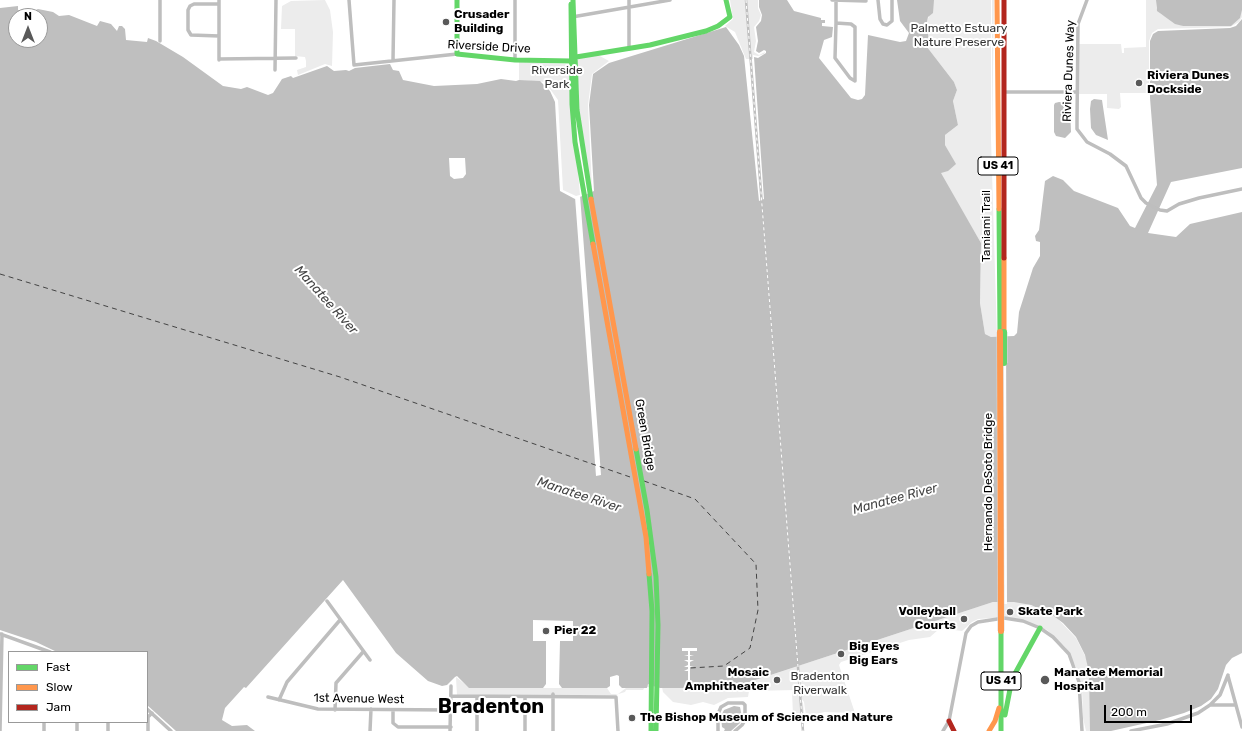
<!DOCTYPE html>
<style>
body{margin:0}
#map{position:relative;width:1242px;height:731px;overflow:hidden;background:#fff;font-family:Rubik,sans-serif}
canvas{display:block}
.legend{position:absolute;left:8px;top:651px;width:140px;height:72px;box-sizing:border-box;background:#fff;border:1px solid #999;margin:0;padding:5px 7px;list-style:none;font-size:12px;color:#000}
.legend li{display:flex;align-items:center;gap:8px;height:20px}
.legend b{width:20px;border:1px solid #999}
.north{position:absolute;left:8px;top:8px;width:40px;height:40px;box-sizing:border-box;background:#fff;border:1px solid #999;border-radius:50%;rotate:0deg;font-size:11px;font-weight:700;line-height:16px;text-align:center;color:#000}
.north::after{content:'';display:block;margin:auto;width:14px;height:18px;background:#595959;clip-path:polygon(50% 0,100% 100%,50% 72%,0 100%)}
.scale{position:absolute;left:1104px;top:705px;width:88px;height:18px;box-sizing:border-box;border:2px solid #000;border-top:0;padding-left:5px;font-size:12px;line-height:14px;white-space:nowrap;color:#000;-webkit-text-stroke:3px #fff;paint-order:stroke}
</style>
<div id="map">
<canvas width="1242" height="731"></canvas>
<ul class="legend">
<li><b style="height:5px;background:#63d668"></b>Fast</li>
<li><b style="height:5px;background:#ff974d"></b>Slow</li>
<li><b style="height:5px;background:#b3261e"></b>Jam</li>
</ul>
<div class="north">N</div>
<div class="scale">200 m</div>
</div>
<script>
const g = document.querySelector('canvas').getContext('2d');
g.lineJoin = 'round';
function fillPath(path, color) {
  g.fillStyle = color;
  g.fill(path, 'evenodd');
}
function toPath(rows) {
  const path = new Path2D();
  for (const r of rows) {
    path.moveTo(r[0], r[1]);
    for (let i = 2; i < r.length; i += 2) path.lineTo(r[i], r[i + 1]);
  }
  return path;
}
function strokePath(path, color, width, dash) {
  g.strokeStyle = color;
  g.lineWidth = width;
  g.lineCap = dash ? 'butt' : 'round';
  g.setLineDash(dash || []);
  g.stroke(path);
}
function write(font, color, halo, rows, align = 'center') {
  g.font = font + ' Rubik,sans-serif';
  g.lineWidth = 4;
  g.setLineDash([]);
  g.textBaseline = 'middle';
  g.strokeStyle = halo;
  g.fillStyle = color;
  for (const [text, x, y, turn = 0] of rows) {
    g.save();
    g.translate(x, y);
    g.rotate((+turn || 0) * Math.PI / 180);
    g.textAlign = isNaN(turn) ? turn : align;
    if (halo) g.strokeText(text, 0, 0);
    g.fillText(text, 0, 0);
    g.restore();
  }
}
const green = toPath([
 [325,0,330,10,333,32,332,66,325,64,298,75,297,70,306,67,306,61,305,57,295,56,295,29,281,29,282,6,291,1],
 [730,0,758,0,758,8,761,15,759,21,754,27,756,41,754,52,759,55,765,52,764,54,758,56,753,55,753,59,746,59,735,32,725,26,733,19],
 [934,0,991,0,991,139,997,337,991,337,985,334,980,303,981,243,940,173,955,164,945,145,945,135,958,125,953,101,957,90,954,82,927,47,927,22],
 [992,0,994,0,992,144],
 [1146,0,1156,0,1156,8,1161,14,1183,26,1225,26,1241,14,1242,0,1242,17,1239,22,1230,27,1158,29,1152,33,1149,41,1149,93,1120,93,1121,107,1119,109,1107,108,1107,94,1079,94,1079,44,1121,44,1122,53,1124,53,1124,48,1146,47],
 [598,55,609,61,592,74,588,105,592,187,590,188,580,127,577,59],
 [519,62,566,64,569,67,580,195,576,196,563,190,558,100,545,82,519,80],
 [993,602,1019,602,1040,608,1057,618,1076,638,1087,660,1090,677,1090,731,1086,731,1083,718,1082,688,1078,671,1065,647,1047,630,1023,620,1008,617,978,619,972,622,962,631,954,630,951,626,938,630,930,637,909,640,841,662,839,665,855,713,825,712,806,716,804,702,796,690,749,691,748,697,728,698,714,705,703,702,691,705,673,702,663,692,662,687,645,687,643,690,626,690,625,692,615,695,457,696,456,677,470,688,607,688,611,694,618,694,626,688,642,688,644,679,665,688,731,688],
 [792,692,796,692,803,703,804,714,793,715]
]);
const water = toPath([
 [759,0,787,0,794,11,821,18,821,20,825,20,825,23,822,23,822,26,833,27,832,37,824,40,819,58,851,98,858,100,862,99,865,95,868,35,900,42,906,41,909,33,900,21,897,0,934,0,933,13,928,17,927,22,929,45,927,47,954,82,957,90,953,101,958,125,945,135,945,145,956,164,948,171,941,173,981,243,980,303,985,334,991,337,1014,336,1017,333,1019,312,1033,268,1040,256,1040,242,1036,241,1035,236,1039,230,1045,181,1053,176,1063,180,1074,191,1118,208,1130,226,1135,228,1157,185,1150,98,1150,41,1153,34,1158,31,1230,28,1236,26,1242,19,1242,168,1171,182,1148,233,1176,237,1190,224,1242,212,1242,653,1232,658,1226,665,1218,689,1211,699,1201,706,1184,713,1160,720,1111,731,1090,731,1089,672,1085,655,1076,637,1063,623,1051,614,1031,605,1014,602,993,602,731,688,660,688,648,684,647,688,622,688,619,685,619,676,617,675,610,677,610,686,607,688,562,688,559,684,560,641,573,641,573,621,533,620,533,641,546,641,546,684,543,688,469,688,457,676,455,677,447,685,442,686,428,681,396,653,343,580,246,688,244,687,225,708,222,720,232,726,247,725,255,731,176,731,147,705,147,652,57,652,36,642,0,630,0,8,18,6,18,10,21,10,31,12,38,9,53,12,59,16,69,15,97,26,100,21,111,24,117,31,119,26,122,26,125,29,126,40,147,42,148,38,156,41,183,57,223,86,241,89,247,87,268,95,273,93,282,79,291,76,293,78,327,66,334,71,346,70,349,71,355,68,390,64,393,70,399,71,403,80,434,86,477,84,501,79,516,81,519,80,540,81,550,91,555,102,560,191,575,199,594,191,589,105,593,74,609,63,726,27,739,45,744,56,759,201,764,199,754,57,758,58,766,53,766,51,764,50,759,53,756,51,758,41,756,27,761,21,762,15,759,7],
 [16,16,40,16,40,40,16,40],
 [1156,0,1242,0,1242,10,1240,18,1231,26,1183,26,1175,24,1157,11],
 [1094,99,1102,100,1108,140,1096,135,1091,128,1090,109,1091,101],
 [1059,102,1068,103,1070,106,1071,132,1065,138,1056,136,1054,132,1054,105,1055,103],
 [734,706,740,707,742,717,740,723,731,731,724,731,725,729,722,727,721,716,724,710]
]);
const pier = toPath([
 [449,158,465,158,466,174,463,178,454,179,450,176],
 [580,195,601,475,596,476,575,197],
 [998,335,1006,335,1007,604,999,604],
 [682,648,697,648,697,651,690,651,690,655,694,655,690,656,690,660,694,660,690,662,690,666,694,666,690,667,690,688,688,688,688,671,684,671,688,669,688,667,684,667,688,665,688,662,684,660,688,660,688,656,684,655,688,655,688,651,682,651]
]);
const ferry = toPath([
 [0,274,340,377,633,478],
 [644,481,695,499,756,564,758,610,750,648,724,666,690,668]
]);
const street = toPath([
 [349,0,354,65,457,54],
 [515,0,515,60],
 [629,0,629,49],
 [832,0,866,1],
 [878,0,880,19,883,24,887,25,892,21,892,0],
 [1087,0,1078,24,1077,122,1077,129,1087,142,1110,154,1126,166,1141,198,1146,203,1160,210,1167,211,1179,204,1199,198,1242,189],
 [572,17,670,0],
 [836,23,851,24,855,27,855,81,850,78,835,58,836,23,836,1],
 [219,36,191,35,188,30,188,10,190,6,194,4,219,4],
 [160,41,160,0],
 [219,59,296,58],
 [219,60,219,0],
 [393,60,394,0],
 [275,70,276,0],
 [1004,92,1077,92],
 [327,601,370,660],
 [0,634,50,652],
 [1228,676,1242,727],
 [451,696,616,697,618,731],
 [268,697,318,709,451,710],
 [279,700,287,682,340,620],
 [1210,705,1236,705],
 [147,709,171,731],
 [335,710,336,683,363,652],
 [393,710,393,723,398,727,451,727],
 [0,731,2,634],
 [44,731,44,722],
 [77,731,77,722],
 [108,731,108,722],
 [148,731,148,717,152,713],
 [370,731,371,709],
 [450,731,451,686],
 [477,731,477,697],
 [525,731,525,697],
 [553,731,553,694],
 [718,731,718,714,721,707,728,703,743,703,745,705,745,720,742,725,735,731],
 [943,731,949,721,966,633,971,626,978,622,1004,618,1023,621,1040,628,1053,637,1069,654,1079,682,1082,731],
 [1131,731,1167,724,1198,713,1210,705,1220,695,1228,675]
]);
const fast = toPath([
 [457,0,457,54,515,60,571,61],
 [573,0,577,110,591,199],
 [571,4,572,104,575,142,593,244],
 [576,57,650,45,706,31,718,26,730,17,726,0],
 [999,209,1000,332],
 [636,449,647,510,656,577,658,625,656,731],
 [649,574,652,611,651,731],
 [1001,631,1001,731],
 [1005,715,1012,679,1040,628]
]);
const slow = toPath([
 [997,0,999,209],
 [591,199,636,449],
 [593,244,646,537,649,574],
 [1004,258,1004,332],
 [989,731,995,721,999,708]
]);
const jam = toPath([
 [1004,0,1004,258],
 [949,721,954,731]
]);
const rail = toPath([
 [746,0,803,731]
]);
const fastBridge = toPath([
 [1004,332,1004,363]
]);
const slowBridge = toPath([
 [1000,332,1001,631]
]);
const markers = [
 [446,22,4,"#595959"],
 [1139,83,4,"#595959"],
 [1010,612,4,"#595959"],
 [964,619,4,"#595959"],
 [546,631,4,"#595959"],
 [841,654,4,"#595959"],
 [777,680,4,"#595959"],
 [1045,680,5,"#595959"],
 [632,718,4,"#595959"]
];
const shields = [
 [998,166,40],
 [1001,681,40]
];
const shieldNames = [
 ["US 41",998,166],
 ["US 41",1001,681]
];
const poiNames = [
 ["Crusader",454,15],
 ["Building",454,29],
 ["Riviera Dunes",1147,76],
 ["Dockside",1147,90],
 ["Volleyball",956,612,"right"],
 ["Courts",956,626,"right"],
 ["Skate Park",1018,612],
 ["Pier 22",554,631],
 ["Big Eyes",849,647],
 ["Big Ears",849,661],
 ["Mosaic",769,673,"right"],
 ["Amphitheater",769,687,"right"],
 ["Manatee Memorial",1054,673],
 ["Hospital",1054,687],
 ["The Bishop Museum of Science and Nature",640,718]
];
const parkNames = [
 ["Palmetto Estuary",959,29],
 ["Nature Preserve",959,43],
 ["Riverside",557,71],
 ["Park",557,85],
 ["Bradenton",820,677],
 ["Riverwalk",820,691]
];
const streetNames = [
 ["Riverside Drive",489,47,3],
 ["Riviera Dunes Way",1069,71,-88],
 ["Tamiami Trail",987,226,-90],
 ["Green Bridge",645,435,80],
 ["Hernando DeSoto Bridge",989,482,-90],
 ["1st Avenue West",359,699,1]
];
const waterNames = [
 ["Manatee River",326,300,48],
 ["Manatee River",579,495,18],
 ["Manatee River",895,499,-15]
];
const townNames = [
 ["Bradenton",491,707]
];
fillPath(green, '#ececec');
fillPath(water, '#bfbfbf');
fillPath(pier, '#fff');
strokePath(ferry, '#444', 1, [5, 4]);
strokePath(street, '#bebebe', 3.5);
strokePath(fast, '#63d668', 5);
strokePath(slow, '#ff974d', 5);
strokePath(jam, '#b3261e', 5);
strokePath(rail, '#bebebe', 2.5);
strokePath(rail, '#fff', 1, [3]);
strokePath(fastBridge, '#dbdbdb', 7, []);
strokePath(slowBridge, '#dbdbdb', 7, []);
strokePath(fastBridge, '#63d668', 6);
strokePath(slowBridge, '#ff974d', 6);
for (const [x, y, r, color] of markers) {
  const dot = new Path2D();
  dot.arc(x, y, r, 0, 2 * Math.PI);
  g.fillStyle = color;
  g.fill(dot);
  strokePath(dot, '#fff', 1.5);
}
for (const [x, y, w] of shields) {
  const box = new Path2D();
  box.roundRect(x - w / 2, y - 9, w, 18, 3);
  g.fillStyle = '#fff';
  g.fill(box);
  strokePath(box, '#000', 1);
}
write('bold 11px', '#000', null, shieldNames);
write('bold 12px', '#000', '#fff', poiNames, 'left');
write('12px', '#333', '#fff', parkNames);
write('12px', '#000', '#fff', streetNames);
write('italic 13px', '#444', '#fff', waterNames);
write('bold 20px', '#000', '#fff', townNames);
</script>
